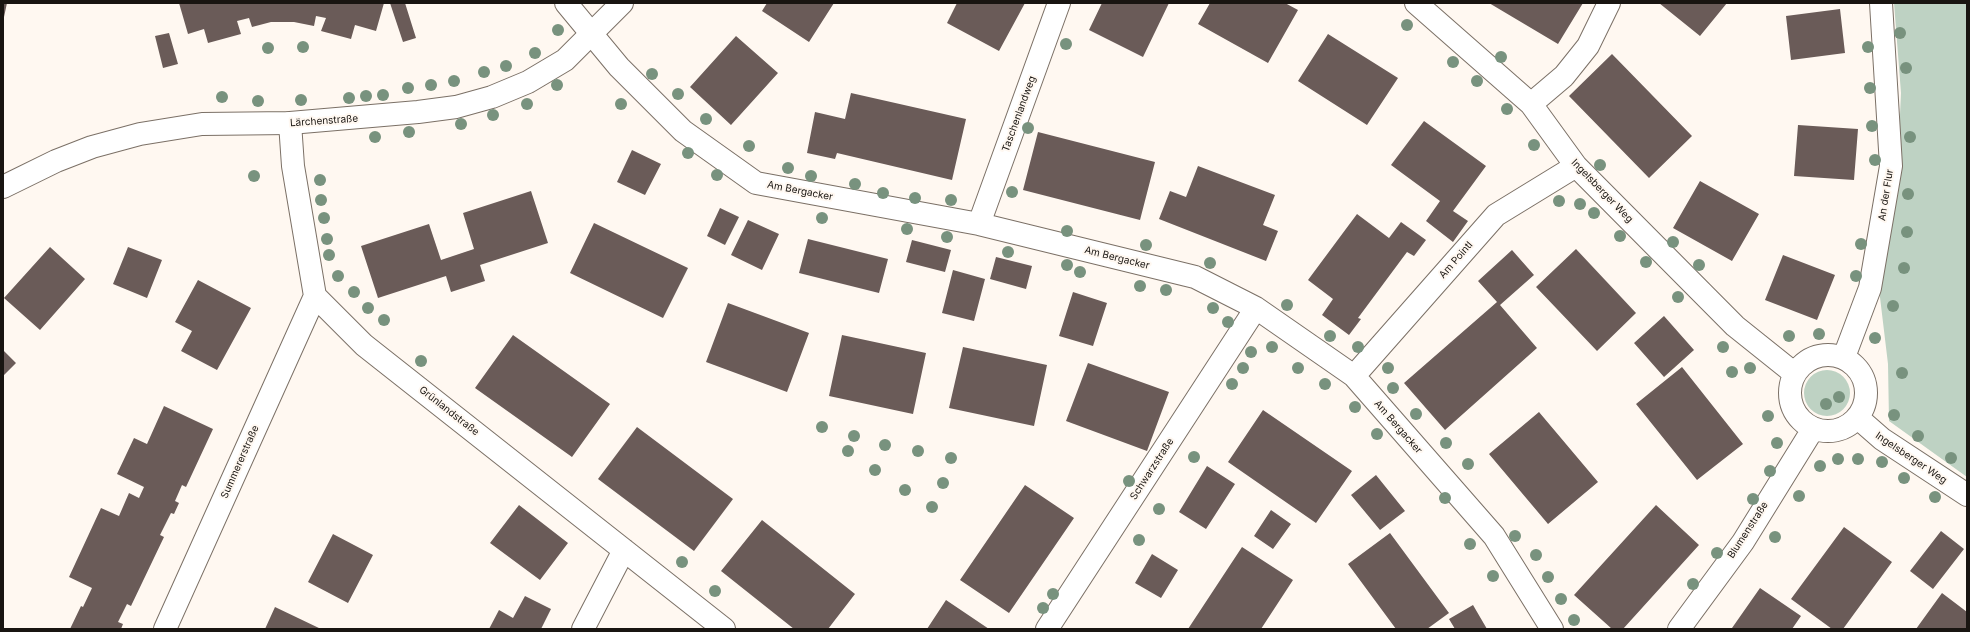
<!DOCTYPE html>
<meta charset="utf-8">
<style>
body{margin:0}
#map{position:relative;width:1970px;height:632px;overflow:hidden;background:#fff8f1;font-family:Inter,sans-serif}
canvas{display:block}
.frame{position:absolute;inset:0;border:4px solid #191511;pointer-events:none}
</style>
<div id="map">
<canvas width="1970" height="632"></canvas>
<div class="frame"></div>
</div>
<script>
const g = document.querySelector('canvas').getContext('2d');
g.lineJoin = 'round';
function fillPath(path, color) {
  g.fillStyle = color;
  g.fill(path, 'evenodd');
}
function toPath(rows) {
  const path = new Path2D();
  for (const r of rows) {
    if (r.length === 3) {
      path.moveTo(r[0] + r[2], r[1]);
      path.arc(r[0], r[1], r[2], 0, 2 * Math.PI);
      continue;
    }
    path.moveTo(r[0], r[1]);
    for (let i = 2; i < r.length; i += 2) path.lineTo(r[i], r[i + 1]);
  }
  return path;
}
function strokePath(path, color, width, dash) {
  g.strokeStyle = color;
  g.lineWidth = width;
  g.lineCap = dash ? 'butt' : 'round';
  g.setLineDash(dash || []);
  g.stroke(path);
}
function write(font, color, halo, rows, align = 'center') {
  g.font = font + ' Inter,sans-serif';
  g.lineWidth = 4;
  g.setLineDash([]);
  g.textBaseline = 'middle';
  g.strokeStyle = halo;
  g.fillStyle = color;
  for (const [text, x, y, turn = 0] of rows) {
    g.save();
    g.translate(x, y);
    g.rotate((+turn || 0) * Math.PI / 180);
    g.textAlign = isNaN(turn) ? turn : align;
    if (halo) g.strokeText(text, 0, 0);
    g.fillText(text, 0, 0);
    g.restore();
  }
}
const green = toPath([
 [1894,3,1967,3,1967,477,1889,421,1888,364,1879,289,1896,201,1901,93],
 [1827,393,23]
]);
const building = toPath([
 [3,3,7,3,4,17,3,17],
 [179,3,384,3,376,31,355,25,351,39,321,31,326,18,316,16,314,26,294,22,271,22,252,27,249,18,237,21,241,34,208,43,204,29,188,34],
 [390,3,405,3,416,38,403,42],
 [767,3,834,3,809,42,762,11],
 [957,3,1025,3,999,51,947,23],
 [1102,3,1169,3,1143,57,1089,30],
 [1210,3,1285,3,1298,10,1268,63,1198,24],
 [1489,3,1583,3,1558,44],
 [1659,3,1727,3,1700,36],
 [1840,9,1845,53,1791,60,1786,16],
 [169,33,178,64,163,68,155,36],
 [1328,34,1398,78,1367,125,1298,81],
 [736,36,778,73,731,125,690,87],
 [1612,54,1692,136,1649,178,1569,96],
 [851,93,966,119,952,180,837,153,835,159,807,153,815,112,845,119],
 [1424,121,1486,166,1453,211,1468,221,1453,242,1426,221,1440,201,1391,165],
 [1798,125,1858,129,1854,180,1794,176],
 [1038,132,1155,162,1140,220,1023,190],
 [632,150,661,164,645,195,617,182],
 [1198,166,1275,195,1263,225,1278,231,1266,261,1159,219,1170,191,1186,197],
 [1700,181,1759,214,1732,261,1673,228],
 [531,191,548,243,480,265,485,281,451,292,446,276,378,298,361,246,429,224,441,260,474,249,463,213],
 [720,208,739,217,725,245,707,236],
 [1357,214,1389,238,1401,222,1426,240,1414,256,1407,252,1358,318,1361,319,1349,335,1322,315,1333,299,1308,280],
 [748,220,779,234,762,270,731,255],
 [594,223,688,268,663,318,570,273],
 [808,239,888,259,879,293,799,273],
 [912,240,951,250,945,272,906,262],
 [50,247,85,279,40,330,4,298],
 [128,247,162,260,147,298,113,284],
 [1576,249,1636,313,1597,351,1536,287],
 [1512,250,1534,275,1500,305,1537,348,1445,430,1404,383,1497,302,1478,281],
 [1783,255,1835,275,1817,320,1765,300],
 [996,257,1032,266,1026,289,990,279],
 [953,270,985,279,974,321,942,313],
 [198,280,251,308,217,370,181,351,192,331,175,322],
 [1073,292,1107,303,1093,346,1059,336],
 [728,303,809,333,787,392,706,362],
 [1664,316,1694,350,1664,377,1634,343],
 [513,335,610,404,572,457,475,388],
 [842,335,926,353,913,414,829,396],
 [963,347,1047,365,1034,426,949,408],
 [3,350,16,363,3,376],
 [1088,363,1169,392,1147,451,1066,421],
 [1682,367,1743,444,1697,480,1636,404],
 [164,406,213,429,186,487,182,485,175,501,179,503,174,514,171,513,160,535,164,537,131,606,127,604,118,622,123,624,121,629,70,629,81,606,83,607,92,588,69,577,101,508,119,516,129,493,139,498,144,487,117,474,134,438,147,444],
 [1263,410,1352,471,1316,523,1228,462],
 [1539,412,1598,482,1548,524,1489,454],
 [637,427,733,499,694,551,598,479],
 [1207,466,1235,484,1206,529,1179,512],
 [1376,475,1405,511,1380,530,1351,495],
 [1025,485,1074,518,1009,613,960,580],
 [519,505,568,543,540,580,490,543],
 [1656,505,1699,545,1623,629,1612,629,1574,595],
 [1271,510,1291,524,1273,549,1254,536],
 [762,520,855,594,828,629,794,629,721,571],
 [1844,527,1892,562,1843,629,1832,629,1791,599],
 [1941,531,1964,549,1933,589,1910,571],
 [1390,533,1449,613,1427,629,1396,629,1348,564],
 [333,534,373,555,348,603,308,582],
 [1242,547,1293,580,1261,629,1188,629],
 [1152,554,1178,570,1161,598,1135,583],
 [1760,588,1801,616,1792,629,1732,628],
 [1942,593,1967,612,1967,629,1916,629],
 [525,596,551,609,541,629,489,629,499,610,513,618],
 [946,600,989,629,927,629],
 [1473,605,1487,629,1455,629,1449,619],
 [275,607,321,629,265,629]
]);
const minor = toPath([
 [566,3,619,67,683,131,756,183,979,224,1195,277,1256,308,1354,376,1494,536,1552,629],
 [1416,3,1531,104,1576,166,1735,326,1795,374],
 [1531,104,1564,76,1588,46,1609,3],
 [290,123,293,166,315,296,364,345,724,629],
 [979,224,1059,3],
 [1828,393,38],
 [1844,357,1870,288,1891,166,1881,3],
 [1354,376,1496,215,1576,166],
 [1858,418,1882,439,1967,495],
 [165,629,315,296],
 [583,629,624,550],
 [1047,629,1256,308],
 [1679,629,1743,542,1813,429]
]);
const tertiary = toPath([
 [3,187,56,161,92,147,140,134,202,124,290,123,418,112,456,107,492,97,528,82,565,60,622,3]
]);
const trees = [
 [1407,25],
 [558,30],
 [1900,33],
 [1066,44],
 [303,47],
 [1868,47],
 [268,48],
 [535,53],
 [1501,57],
 [1453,62],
 [506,66],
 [1906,68],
 [484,72],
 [652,74],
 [454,81],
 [1477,81],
 [431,85],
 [557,85],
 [408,88],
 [1870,88],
 [678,94],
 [383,95],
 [366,96],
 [222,97],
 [349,98],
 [301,100],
 [258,101],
 [527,104],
 [621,104],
 [1507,109],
 [493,115],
 [706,119],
 [461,124],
 [1872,126],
 [1028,128],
 [409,132],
 [375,137],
 [1910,137],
 [1534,145],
 [749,146],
 [688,153],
 [1875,160],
 [1600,165],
 [788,168],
 [717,175],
 [254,176],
 [811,176],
 [320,180],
 [855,184],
 [1012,192],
 [883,193],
 [1908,194],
 [915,198],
 [321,200],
 [951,200],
 [1559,201],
 [1580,204],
 [1594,213],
 [324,218],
 [822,218],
 [907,229],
 [1067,231],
 [1907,232],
 [1620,236],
 [947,237],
 [327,239],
 [1673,242],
 [1861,244],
 [1146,245],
 [1008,252],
 [329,255],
 [1646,262],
 [1210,263],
 [1067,265],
 [1699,265],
 [1904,268],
 [1080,272],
 [338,276],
 [1856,276],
 [1140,286],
 [1166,290],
 [354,292],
 [1678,297],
 [1287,305],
 [1893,306],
 [368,308],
 [1213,308],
 [384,320],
 [1228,322],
 [1819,334],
 [1330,336],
 [1789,336],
 [1875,338],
 [1272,347],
 [1358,347],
 [1723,347],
 [1251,352],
 [421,361],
 [1243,368],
 [1298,368],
 [1388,368],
 [1750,368],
 [1732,372],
 [1902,373],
 [1232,384],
 [1325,384],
 [1393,388],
 [1839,397],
 [1826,404],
 [1355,407],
 [1416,414],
 [1894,415],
 [1768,416],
 [822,427],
 [1377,434],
 [854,436],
 [1918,436],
 [1446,443],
 [1777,443],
 [885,445],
 [848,451],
 [918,451],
 [1194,457],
 [951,458],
 [1951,458],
 [1838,459],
 [1858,459],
 [1882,462],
 [1468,464],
 [1820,466],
 [875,470],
 [1770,471],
 [1904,478],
 [1129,481],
 [943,483],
 [905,490],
 [1799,496],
 [1935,497],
 [1445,498],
 [1753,499],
 [932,507],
 [1159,509],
 [1515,536],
 [1775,537],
 [1139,540],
 [1470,544],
 [1717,553],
 [1536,555],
 [682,562],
 [1493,576],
 [1548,577],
 [1693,584],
 [715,591],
 [1053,594],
 [1561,599],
 [1043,608],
 [1574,620]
];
const streetNames = [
 ["Taschenlandweg",1019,114,-70],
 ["Lärchenstraße",324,121,-4],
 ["Am Bergacker",800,191,11],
 ["Ingelsberger Weg",1602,191,46],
 ["An der Flur",1886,195,-81],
 ["Am Bergacker",1117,258,14],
 ["Am Pointl",1456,260,-49],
 ["Grünlandstraße",449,411,38],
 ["Am Bergacker",1398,427,49],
 ["Ingelsberger Weg",1911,458,34],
 ["Summererstraße",240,462,-66],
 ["Schwarzstraße",1152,469,-57],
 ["Blumenstraße",1748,530,-57]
];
fillPath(green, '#bed2c3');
fillPath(building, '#6a5b58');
strokePath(minor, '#7b7066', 24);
strokePath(tertiary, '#7b7066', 24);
strokePath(minor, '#fff', 22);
strokePath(tertiary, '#fff', 22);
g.fillStyle = '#78927e';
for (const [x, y] of trees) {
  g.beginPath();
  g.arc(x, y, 6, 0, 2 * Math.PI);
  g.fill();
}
write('10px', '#191511', '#fff8f1', streetNames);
</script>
